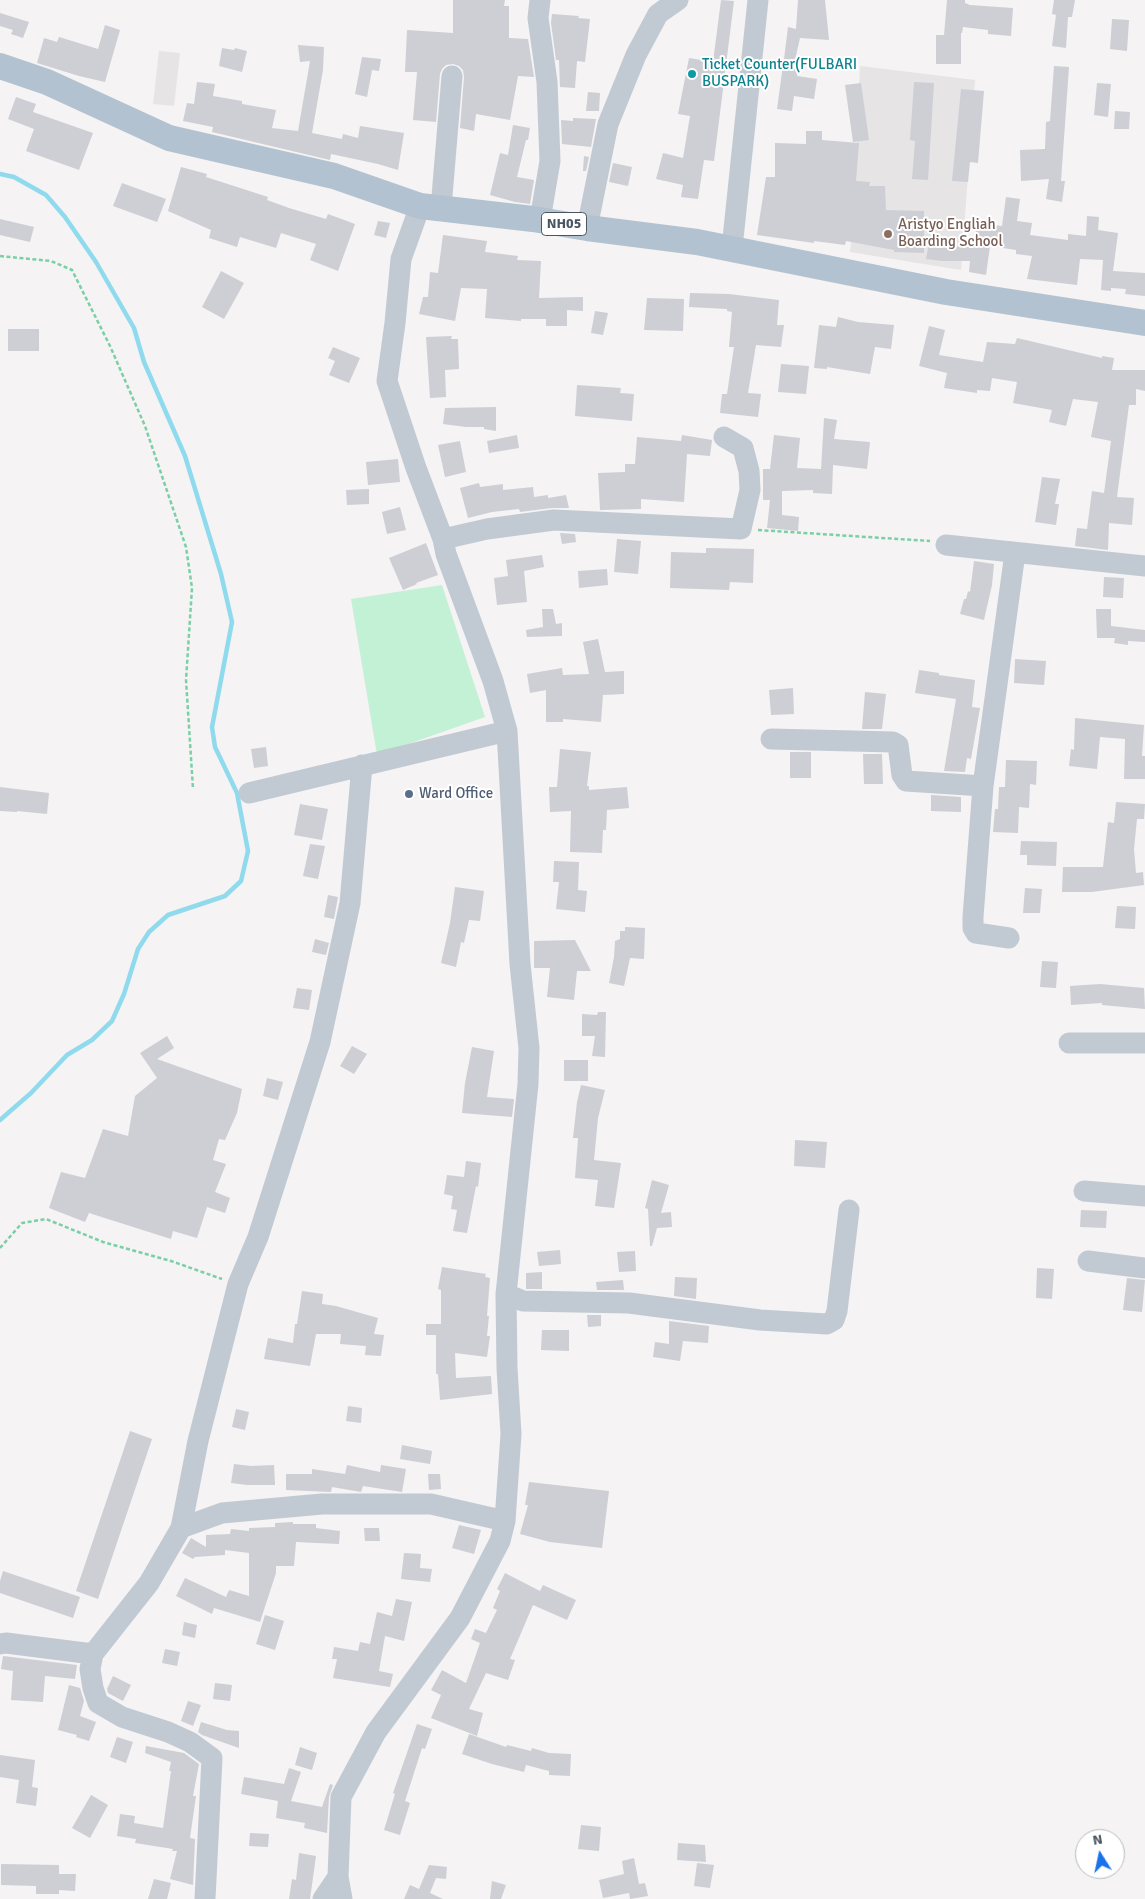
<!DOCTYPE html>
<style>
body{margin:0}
#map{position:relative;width:1145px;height:1899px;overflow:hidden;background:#f5f3f3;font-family:Signika,sans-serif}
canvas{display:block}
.north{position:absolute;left:1075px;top:1829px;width:50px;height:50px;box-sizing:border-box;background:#fff;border:1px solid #b7bbc0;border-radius:50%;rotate:350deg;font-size:14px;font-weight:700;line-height:20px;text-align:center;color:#4a5661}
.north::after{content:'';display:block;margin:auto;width:18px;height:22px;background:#1a73e8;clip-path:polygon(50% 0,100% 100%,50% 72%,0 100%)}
</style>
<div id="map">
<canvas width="1145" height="1899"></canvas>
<div class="north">N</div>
</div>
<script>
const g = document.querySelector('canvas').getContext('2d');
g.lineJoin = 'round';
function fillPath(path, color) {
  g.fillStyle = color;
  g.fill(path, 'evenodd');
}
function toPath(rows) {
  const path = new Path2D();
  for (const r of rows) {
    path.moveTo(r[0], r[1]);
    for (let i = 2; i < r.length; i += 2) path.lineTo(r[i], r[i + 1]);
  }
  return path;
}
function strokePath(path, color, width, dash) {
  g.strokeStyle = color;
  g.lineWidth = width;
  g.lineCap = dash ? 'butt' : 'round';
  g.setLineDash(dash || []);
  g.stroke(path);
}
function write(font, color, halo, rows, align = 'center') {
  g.font = font + ' Signika,sans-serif';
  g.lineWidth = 4;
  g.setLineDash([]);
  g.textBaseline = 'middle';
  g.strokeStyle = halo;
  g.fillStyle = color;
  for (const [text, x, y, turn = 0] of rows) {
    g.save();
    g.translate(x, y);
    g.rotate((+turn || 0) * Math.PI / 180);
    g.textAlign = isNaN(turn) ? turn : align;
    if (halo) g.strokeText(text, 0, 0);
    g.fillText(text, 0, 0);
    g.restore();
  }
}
const education = toPath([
 [159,51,180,53,174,106,153,104],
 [860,66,975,80,961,270,850,252,853,224]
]);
const green = toPath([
 [442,585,485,717,377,755,351,599]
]);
const stream = toPath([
 [0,174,14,177,46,195,65,217,96,262,134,328,144,362,185,456,221,574,232,622,212,727,215,747,237,793,248,851,241,881,225,896,168,915,149,932,138,949,124,994,112,1021,92,1040,67,1055,31,1093,0,1120]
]);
const building = toPath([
 [453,0,505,0,504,6,509,6,509,38,528,39,534,77,518,76,510,120,476,114,474,131,460,128,464,77,463,70,459,66,453,64,446,65,442,69,440,74,436,122,413,120,417,72,405,72,407,30,453,33],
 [721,0,734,1,714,161,704,160,698,199,681,197,683,185,656,179,663,153,683,158,690,116,678,114,689,58,713,62],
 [798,0,825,0,829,40,800,38,795,60,784,59,788,27,796,29],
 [947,0,965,0,965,3,970,5,1013,8,1011,36,988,34,988,30,963,27,962,33,961,33,961,64,936,64,936,35,944,35],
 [1054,0,1075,0,1072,17,1068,17,1066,48,1052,46,1056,15,1052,14],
 [0,13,29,22,23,38,11,34,13,30,0,26],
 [552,14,579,16,578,18,590,19,585,62,577,61,575,88,560,87,559,60,556,60,551,23],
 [1112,19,1129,20,1127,51,1110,49],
 [105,25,120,30,105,82,79,76,37,63,44,38,57,42,59,37,98,49],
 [298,45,324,47,323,70,312,133,342,139,343,134,358,138,360,126,404,133,398,170,378,164,331,154,330,160,212,132,213,127,183,121,187,103,194,104,197,82,215,84,213,96,242,101,242,104,276,110,272,128,298,131,310,61,300,62],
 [222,48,234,50,235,48,247,51,242,72,219,66],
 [362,57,381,59,379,71,372,70,367,97,355,94],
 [783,65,798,67,797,76,817,79,814,99,794,96,792,111,777,109],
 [1054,66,1069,67,1061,181,1065,181,1062,202,1046,199,1049,179,1021,181,1020,150,1045,149,1046,122,1050,121],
 [914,82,934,83,928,180,912,179,915,141,910,140],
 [861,83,869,140,853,142,845,85],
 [1097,83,1111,84,1108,117,1094,115],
 [961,89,984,91,978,163,970,162,968,182,952,181],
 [588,92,600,93,599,111,586,111],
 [16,97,36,104,33,112,93,133,79,170,26,151,34,129,8,119],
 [1115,111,1130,112,1129,129,1114,129],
 [573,118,596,119,591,147,562,144,561,120,573,121],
 [513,125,530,128,528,140,526,140,517,177,534,180,530,204,515,202,490,195,500,153,508,155],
 [806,131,822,131,822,140,859,143,856,181,870,182,869,186,885,186,886,210,924,211,924,253,894,252,894,250,846,241,845,245,814,241,814,243,757,235,766,177,775,177,775,143,806,144],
 [584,156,589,157,586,171,583,171],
 [613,163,632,167,628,186,609,182],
 [181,167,207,174,206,177,268,197,267,200,289,208,326,219,328,214,355,224,338,271,310,260,316,244,281,233,276,248,240,237,237,247,209,238,211,230,168,211],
 [122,183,166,199,157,222,113,206],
 [1006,197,1020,199,1017,221,1032,223,1030,235,1068,240,1068,234,1086,236,1087,216,1099,217,1098,230,1118,233,1113,271,1145,273,1145,296,1125,294,1126,289,1111,288,1111,291,1101,290,1103,260,1080,259,1077,285,1027,279,1032,256,1016,254,1016,250,990,246,986,275,969,272,970,261,942,261,926,259,929,243,950,246,971,247,972,239,975,239,977,223,1002,226],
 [0,219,34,227,30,242,0,235],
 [378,221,390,223,386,238,374,235],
 [443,235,487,241,485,252,518,256,517,260,541,261,539,298,583,297,583,311,567,310,567,326,546,326,546,319,521,319,521,321,485,318,487,289,461,288,455,321,419,314,423,297,428,297,430,272,438,273],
 [221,271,244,283,224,319,202,307],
 [690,293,729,294,779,300,777,325,784,325,781,347,756,345,748,393,761,394,758,417,720,413,722,394,727,394,734,347,729,347,732,312,727,311,727,309,689,307],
 [647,298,684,299,683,331,644,330],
 [595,311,608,313,603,335,591,333],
 [838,317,858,322,894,325,891,349,875,347,870,374,827,367,827,369,814,368,819,325,836,327],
 [929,326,945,330,939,355,983,362,987,342,1015,344,1017,338,1102,358,1102,356,1114,358,1112,370,1145,370,1145,391,1136,389,1136,405,1129,405,1117,497,1134,498,1132,525,1109,523,1108,550,1075,546,1077,528,1087,529,1092,491,1104,493,1111,441,1091,437,1098,402,1073,399,1066,426,1049,422,1052,410,1013,403,1017,382,992,378,990,391,977,390,977,393,944,388,947,373,919,366],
 [8,329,39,329,39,351,8,351],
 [452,336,451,339,458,339,459,369,445,370,446,397,430,398,426,337],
 [333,347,360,358,349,383,329,375,335,361,328,358],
 [781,364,809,366,806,394,778,392],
 [577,385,621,388,620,393,634,394,632,421,575,416],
 [496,407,496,431,484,429,484,427,466,427,443,424,445,408],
 [824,418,837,420,834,439,870,442,867,469,833,465,832,494,813,493,813,490,782,491,782,515,799,517,798,531,767,528,770,500,763,500,763,469,770,469,774,435,800,438,797,468,821,469],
 [517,435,519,448,489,453,487,441],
 [682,435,712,440,710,456,687,454,684,502,641,499,641,509,600,510,598,473,625,472,625,464,635,464,637,437,681,441],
 [460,441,466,472,445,477,438,445],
 [398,459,400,482,368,485,366,462],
 [1042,477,1060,479,1055,504,1059,504,1056,525,1035,522],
 [479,483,480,487,503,484,503,490,533,487,534,497,548,495,548,498,566,495,569,508,552,508,520,512,519,509,492,512,468,518,460,488],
 [369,489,369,504,347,505,346,490],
 [400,507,406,530,387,534,382,512],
 [560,533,575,534,576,542,562,544],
 [617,539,641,541,638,574,614,572],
 [426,543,438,575,416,583,417,584,403,590,389,558],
 [706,548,754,549,753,583,730,582,729,590,670,588,671,552,706,553],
 [542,555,544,567,524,571,527,602,497,605,494,578,508,576,506,560],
 [974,561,994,564,992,585,984,620,960,614,964,599,966,599,968,591,970,592],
 [607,569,608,585,579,588,578,571],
 [1104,577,1124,578,1123,598,1103,597],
 [542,609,553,609,556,624,562,623,562,636,527,637,526,630,543,627],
 [1096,609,1111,609,1111,626,1145,630,1145,642,1128,641,1128,645,1114,643,1115,638,1097,638],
 [598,639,605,672,624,671,624,694,603,695,601,722,563,719,563,722,546,722,546,690,530,693,527,674,562,668,563,675,589,674,583,642],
 [1015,659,1046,661,1044,685,1014,683],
 [919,670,939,673,939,675,975,680,972,707,980,708,971,759,967,758,965,772,944,771,956,699,915,693],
 [793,688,794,714,771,715,769,690],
 [865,692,886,694,882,729,862,729],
 [1075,718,1144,725,1142,756,1145,756,1145,779,1124,779,1125,739,1100,737,1097,769,1069,766,1071,749,1074,750],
 [266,747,268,766,254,768,251,749],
 [560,749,591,752,587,786,589,786,589,790,627,787,629,808,607,810,606,830,603,830,602,853,570,852,571,811,550,812,549,787,557,787],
 [790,752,811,752,811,778,790,778],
 [863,754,882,754,883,784,864,784],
 [1006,760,1037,761,1036,785,1030,784,1029,808,1019,807,1018,833,993,832,995,809,998,809,999,787,1005,787],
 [0,787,49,793,47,814,17,811,17,812,0,811],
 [931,795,961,797,961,812,931,811],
 [1116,802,1145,804,1144,819,1137,819,1134,849,1136,873,1143,872,1144,885,1092,892,1062,892,1063,867,1103,867,1108,822,1114,823],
 [300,804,328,809,322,840,294,835],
 [1021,841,1057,842,1056,866,1027,865,1027,855,1020,855],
 [310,844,325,846,318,879,303,876],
 [554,861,579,862,578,890,587,891,585,912,556,909,559,882,553,882],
 [455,887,484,891,480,921,469,920,464,943,461,942,456,967,441,963,450,923],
 [1025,888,1042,889,1040,913,1023,913],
 [328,895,338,897,334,919,324,917],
 [1117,906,1136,907,1135,929,1115,928],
 [625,927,645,928,644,959,630,958,624,986,609,983,614,957,615,941,620,939,620,931,625,931],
 [315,939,329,943,326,955,312,952],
 [575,940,591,971,577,971,574,1000,547,997,550,968,534,968,534,941],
 [1042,961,1058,962,1056,988,1040,987],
 [1100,984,1144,988,1145,1009,1102,1005,1102,1003,1071,1005,1070,986],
 [297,988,312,990,309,1010,293,1008],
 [598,1012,606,1012,605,1057,592,1056,595,1036,582,1036,582,1014,597,1015],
 [167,1036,174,1048,157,1059,242,1089,237,1113,225,1140,219,1139,213,1160,226,1164,215,1192,230,1198,225,1213,207,1207,197,1238,173,1231,171,1239,89,1213,85,1222,49,1208,61,1172,85,1178,103,1129,128,1136,135,1096,157,1078,140,1053],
 [352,1046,367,1054,354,1074,340,1066],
 [472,1047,494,1051,487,1097,514,1099,512,1117,462,1113,465,1083],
 [564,1060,588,1060,588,1081,564,1081],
 [267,1078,283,1082,278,1100,263,1096],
 [581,1085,605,1090,598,1118,594,1160,621,1163,614,1208,595,1206,598,1180,575,1178,578,1138,573,1138,577,1102],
 [795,1140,827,1142,825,1168,794,1166],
 [466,1161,481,1163,478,1187,476,1186,467,1233,453,1231,457,1210,451,1209,453,1196,444,1194,447,1175,464,1177],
 [652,1180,669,1185,661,1213,671,1212,672,1227,657,1228,652,1246,650,1246,648,1209,645,1208],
 [1081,1210,1107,1211,1106,1228,1080,1227],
 [560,1250,561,1264,539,1266,537,1252],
 [635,1251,636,1271,619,1272,617,1252],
 [442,1267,486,1274,485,1277,490,1278,487,1316,489,1316,487,1336,490,1336,487,1357,455,1353,456,1378,491,1376,492,1394,440,1400,438,1374,436,1374,436,1335,426,1335,426,1324,441,1324,441,1290,438,1289],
 [1037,1268,1054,1269,1052,1299,1036,1298],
 [542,1272,542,1289,526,1289,526,1273],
 [675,1277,697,1278,696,1299,674,1296],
 [1127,1278,1145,1280,1142,1312,1123,1310],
 [623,1280,624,1290,597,1290,596,1282],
 [302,1291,323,1294,322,1304,336,1306,378,1318,374,1334,384,1335,381,1356,365,1355,366,1346,340,1344,341,1334,316,1334,310,1366,264,1359,268,1338,293,1343,295,1324,297,1324],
 [587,1315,601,1315,601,1326,588,1327],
 [669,1321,709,1326,708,1343,683,1341,680,1361,653,1357,655,1342,669,1344],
 [542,1330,569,1330,569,1351,541,1350],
 [348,1406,362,1408,361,1423,346,1421],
 [236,1409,249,1412,245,1430,232,1427],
 [130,1431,152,1439,98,1599,76,1591],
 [402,1445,432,1451,430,1464,400,1459],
 [234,1464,251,1466,274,1465,275,1485,247,1485,231,1483],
 [347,1465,380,1472,381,1465,406,1469,402,1492,363,1486,361,1492,332,1487,331,1492,286,1490,286,1474,312,1474,312,1469,345,1474],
 [428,1474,440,1474,441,1489,429,1490],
 [529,1482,609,1491,602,1548,550,1542,520,1534,528,1505,525,1505],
 [293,1522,293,1524,316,1524,316,1528,340,1531,339,1544,296,1542,294,1566,276,1566,276,1573,260,1622,214,1608,212,1614,176,1596,185,1578,226,1597,229,1590,249,1596,249,1553,225,1550,225,1555,195,1557,193,1559,182,1553,191,1538,206,1547,206,1535,230,1534,231,1529,249,1531,249,1528,275,1527,275,1523],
 [459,1525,481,1530,474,1554,452,1548],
 [364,1528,379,1528,380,1541,365,1541],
 [404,1553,421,1554,420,1568,432,1569,430,1582,401,1579],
 [3,1571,80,1597,73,1618,0,1593,0,1581],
 [505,1573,540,1591,543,1585,576,1600,567,1620,533,1605,510,1659,515,1660,508,1680,486,1673,469,1709,483,1713,477,1736,431,1718,441,1695,431,1690,442,1670,466,1683,480,1643,471,1639,475,1629,486,1633,497,1610,493,1608,500,1591,497,1589],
 [396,1599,412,1602,404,1641,385,1636,379,1671,393,1674,390,1687,333,1678,337,1659,332,1659,334,1647,358,1651,360,1642,370,1644,377,1612,392,1616],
 [265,1615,284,1621,275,1650,256,1644],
 [184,1622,197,1625,195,1638,182,1635],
 [165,1649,180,1652,177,1666,162,1663],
 [3,1656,77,1665,75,1679,45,1676,43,1702,11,1700,13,1671,1,1669],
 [113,1676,131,1685,123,1701,108,1693,107,1689],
 [215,1683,232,1685,230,1701,213,1699],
 [69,1685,80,1688,84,1701,80,1716,96,1722,89,1741,76,1737,77,1735,58,1730],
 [188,1701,201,1705,193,1726,181,1721],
 [201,1722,227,1730,239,1731,239,1748,202,1735,198,1732],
 [417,1724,432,1729,425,1749,422,1748,405,1801,410,1803,400,1835,384,1830,395,1794,393,1793],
 [469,1734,506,1747,507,1745,531,1751,532,1748,549,1753,571,1754,570,1776,549,1775,549,1771,526,1765,524,1772,492,1764,462,1754],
 [117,1737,133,1742,126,1763,110,1757],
 [146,1746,184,1753,199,1764,193,1796,196,1796,190,1838,195,1839,193,1885,170,1879,177,1851,172,1851,173,1849,135,1843,136,1839,117,1836,120,1814,135,1816,134,1823,163,1828,171,1771,169,1771,171,1762,145,1753],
 [300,1747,317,1753,312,1770,295,1765],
 [0,1755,35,1760,32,1787,38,1788,36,1806,16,1803,19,1780,0,1777],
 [289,1768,301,1772,291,1801,322,1807,330,1784,333,1785,329,1797,327,1833,304,1828,305,1823,276,1818,278,1801,241,1794,244,1777,284,1784],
 [91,1795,108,1805,90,1838,72,1828],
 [581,1825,601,1827,599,1851,578,1849],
 [250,1833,269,1834,268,1847,249,1846],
 [678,1843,705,1845,706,1862,677,1860],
 [299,1853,316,1856,310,1899,289,1899,292,1879,296,1880],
 [634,1858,639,1884,645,1883,648,1896,630,1899,629,1893,603,1898,599,1880,624,1874,622,1861],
 [697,1863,714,1865,710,1888,694,1886],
 [1,1864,59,1865,59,1874,76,1874,75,1891,59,1890,59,1894,36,1894,36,1886,1,1885],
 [429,1865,447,1867,446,1879,436,1878,430,1893,443,1899,404,1899,410,1885,419,1889],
 [154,1879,171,1883,167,1899,148,1899],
 [492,1881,506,1885,501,1899,490,1899]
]);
const path = toPath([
 [0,256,51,261,72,270,110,346,145,426,186,547,192,588,186,680,193,789],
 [758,530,930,541],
 [0,1248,22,1223,46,1219,103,1242,171,1261,222,1279]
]);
const minor = toPath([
 [540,0,538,18,547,82,550,161,540,220],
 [441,208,452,76],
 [587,228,608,124,636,55,658,14,678,0],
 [732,248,758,0],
 [443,539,487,529,554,520,741,529,750,490,749,471,743,448,724,437],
 [946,545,1145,566],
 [771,739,893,742,898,745,902,775,906,781,983,786],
 [249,793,507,731],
 [1009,938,976,933,973,928,973,917,983,786,1015,553],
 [1069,1043,1145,1043],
 [1084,1191,1145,1196],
 [1088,1261,1145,1268],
 [506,1294,523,1301,629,1303,760,1320,827,1324,834,1320,837,1311,849,1210],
 [181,1528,198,1441,238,1284,258,1237,320,1042,350,903,362,765],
 [0,1644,6,1643,93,1654,149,1583,181,1528,222,1513,322,1504,431,1504,505,1521],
 [93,1654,90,1669,93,1688,98,1703,122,1717,168,1732,190,1742,212,1758,205,1899],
 [323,1899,338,1877],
 [342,1899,338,1877,341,1797,376,1732,460,1618,500,1541,505,1521,511,1434,507,1368,506,1294,528,1084,529,1048,520,964,507,731,493,681,446,554,443,539,416,468,387,381,395,323,401,259,420,206]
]);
const major = toPath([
 [0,66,47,82,169,138,334,176,420,206,533,219,587,228,697,242,946,292,1145,323]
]);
const markers = [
 [692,74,5,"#0f9aa8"],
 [888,234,5,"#8d6e63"],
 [409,794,5,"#5c6f8a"]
];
const shields = [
 [564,224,45]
];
const shieldNames = [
 ["NH05",564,224]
];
const cultureNames = [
 ["Ticket Counter(FULBARI",702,65],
 ["BUSPARK)",702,82]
];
const educationNames = [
 ["Aristyo Engliah",898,225],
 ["Boarding School",898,242]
];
const serviceNames = [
 ["Ward Office",419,794]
];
fillPath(education, '#e6e4e5');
fillPath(green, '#c3f1d5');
strokePath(stream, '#90daee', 4.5);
fillPath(building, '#cdcfd5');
strokePath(path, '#7ad0a6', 2.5, [4, 2.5]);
strokePath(minor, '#c1cad2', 21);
strokePath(major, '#b3c2d1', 26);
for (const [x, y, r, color] of markers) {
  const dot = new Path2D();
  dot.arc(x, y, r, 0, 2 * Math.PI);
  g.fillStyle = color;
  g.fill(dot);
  strokePath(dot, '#fff', 2);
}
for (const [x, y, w] of shields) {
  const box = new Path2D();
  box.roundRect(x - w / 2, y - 11.5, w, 23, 4);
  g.fillStyle = '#fff';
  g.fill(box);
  strokePath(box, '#4a5661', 1);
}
write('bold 14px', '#4a5661', null, shieldNames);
write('15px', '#0d838f', '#fff', cultureNames, 'left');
write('15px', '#785e54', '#fff', educationNames, 'left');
write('15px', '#4e5e75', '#fff', serviceNames, 'left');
</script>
